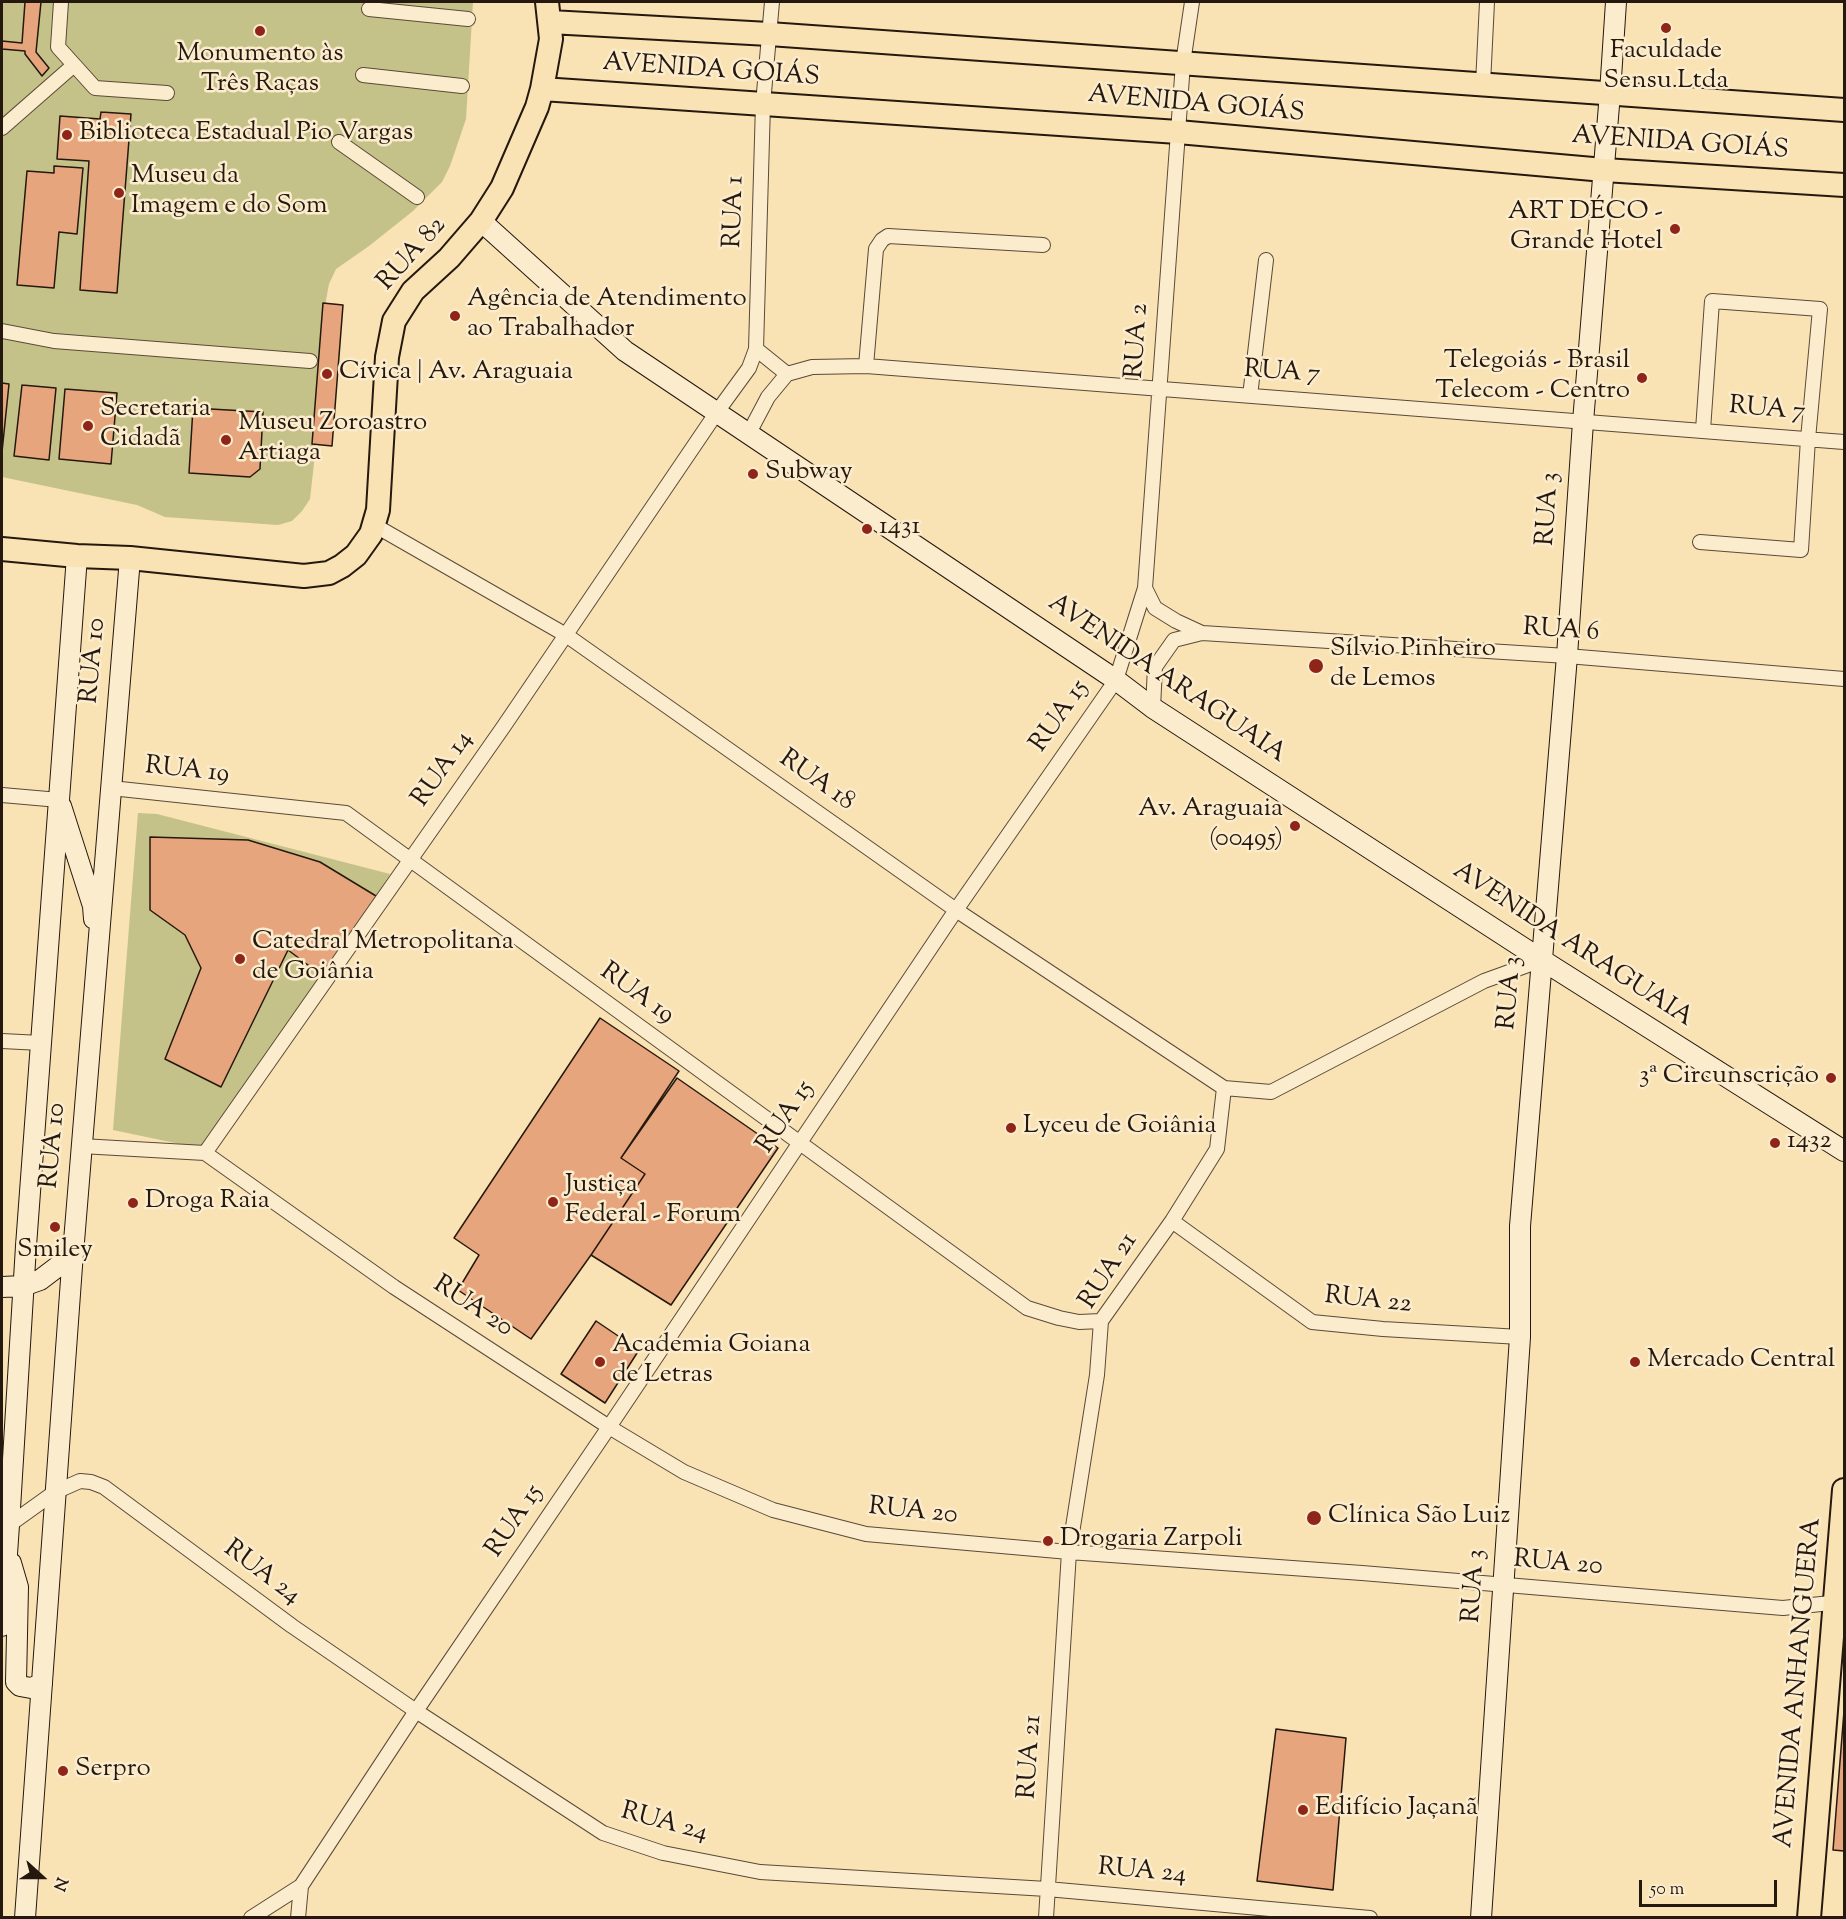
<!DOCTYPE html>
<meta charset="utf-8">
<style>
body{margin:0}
#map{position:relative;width:1846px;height:1919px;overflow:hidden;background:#f9e2b3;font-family:"Sorts Mill Goudy",serif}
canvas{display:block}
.frame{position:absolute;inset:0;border:3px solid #25180e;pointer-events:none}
.north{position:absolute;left:12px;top:1847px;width:60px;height:60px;-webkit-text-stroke:4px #fbecce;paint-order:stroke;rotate:111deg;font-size:16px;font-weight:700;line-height:24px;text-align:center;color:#25180e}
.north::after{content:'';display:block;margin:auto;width:21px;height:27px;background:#25180e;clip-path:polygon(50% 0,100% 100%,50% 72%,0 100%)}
.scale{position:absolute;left:1639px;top:1880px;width:138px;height:27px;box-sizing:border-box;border:3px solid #25180e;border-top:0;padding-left:8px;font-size:18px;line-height:21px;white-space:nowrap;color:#25180e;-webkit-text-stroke:4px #fbecce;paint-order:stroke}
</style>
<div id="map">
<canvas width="1846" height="1919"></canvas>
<div class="frame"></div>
<div class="north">N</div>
<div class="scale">50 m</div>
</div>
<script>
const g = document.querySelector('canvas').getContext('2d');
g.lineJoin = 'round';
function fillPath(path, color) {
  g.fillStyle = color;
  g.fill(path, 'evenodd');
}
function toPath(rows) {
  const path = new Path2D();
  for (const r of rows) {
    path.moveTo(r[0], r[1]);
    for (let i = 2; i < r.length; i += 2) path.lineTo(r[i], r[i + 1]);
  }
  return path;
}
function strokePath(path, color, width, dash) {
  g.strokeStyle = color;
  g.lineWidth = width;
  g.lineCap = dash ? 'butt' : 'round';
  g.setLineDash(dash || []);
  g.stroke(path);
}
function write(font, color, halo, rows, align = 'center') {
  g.font = font + ' "Sorts Mill Goudy",serif';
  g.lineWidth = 5;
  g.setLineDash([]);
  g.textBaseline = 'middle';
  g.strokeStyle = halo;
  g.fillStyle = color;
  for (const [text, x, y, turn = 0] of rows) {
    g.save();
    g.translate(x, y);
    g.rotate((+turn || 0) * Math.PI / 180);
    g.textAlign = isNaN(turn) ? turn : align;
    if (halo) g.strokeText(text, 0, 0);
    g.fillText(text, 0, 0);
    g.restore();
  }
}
const green = toPath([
 [2,2,473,2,466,119,450,166,442,182,413,211,369,246,336,269,329,284,326,300,315,454,310,499,302,511,292,521,278,525,165,517,137,505,2,477],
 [138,813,157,814,390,874,220,1142,199,1148,113,1130]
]);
const building = toPath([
 [25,2,41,2,36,52,49,68,42,76,25,54,25,51,2,49,2,41,22,43,25,2],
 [101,112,131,114,117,293,80,290,89,161,57,159,60,116,100,119,101,112],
 [54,166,83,168,77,234,59,232,54,288,17,285,27,171,54,173,54,166],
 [323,303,343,305,332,446,312,444,323,303],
 [2,383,9,384,2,452,2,383],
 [22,385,56,388,49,460,14,456,22,385],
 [65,389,117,393,111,464,59,459,65,389],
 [193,408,263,412,260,469,250,477,189,473,193,408],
 [150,837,248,840,320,862,381,899,324,977,288,950,221,1087,165,1059,201,968,185,935,150,910,150,837],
 [600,1018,679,1071,621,1158,645,1174,591,1255,531,1339,458,1290,479,1255,454,1238,600,1018],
 [677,1078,778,1148,671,1305,591,1255,645,1174,621,1158,677,1078],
 [596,1321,639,1350,605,1403,561,1374,596,1321],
 [1844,1711,1844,1851,1833,1850,1844,1711],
 [1276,1729,1346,1738,1333,1890,1257,1881,1276,1729]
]);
const street = toPath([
 [61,2,58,47,95,88,167,93],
 [369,9,468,19],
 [363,75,462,86],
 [1483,84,1487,2],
 [2,128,74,65],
 [339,142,417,197],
 [2,331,54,341,310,361],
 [756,349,787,374],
 [866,366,876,249,882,240,888,236,1043,245],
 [1250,396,1266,260],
 [749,433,768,397,787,374,812,367,866,366,1844,442],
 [374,525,566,635,956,910,1224,1088,1271,1092,1484,981,1542,960],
 [1700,542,1801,550,1808,439,1820,309,1712,301,1703,430],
 [1145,588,1155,608,1176,621,1202,633],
 [1153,708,1155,667,1174,640,1202,633,1567,656,1844,679],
 [111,788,346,813,1027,1308,1059,1318,1079,1322,1101,1321],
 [2,795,59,800],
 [2,1041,41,1043],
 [81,1146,205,1153,394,1287,609,1427,684,1472,773,1510,866,1534,1069,1552,1362,1573,1783,1608,1840,1602],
 [205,1153,504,726,717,412,749,368,756,349,763,104,772,2],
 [1172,1221,1312,1322,1383,1329,1520,1337],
 [4,1525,9,1525,55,1492,80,1481,91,1482,104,1487,292,1626,416,1711,603,1833,663,1853,760,1872,1047,1889,1370,1918],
 [251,1918,301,1886],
 [298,1918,301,1886,416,1711,609,1427,956,910,1116,680,1145,588,1183,63,1192,2],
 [1046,1918,1069,1552,1097,1375,1101,1321,1172,1221,1217,1149,1224,1088]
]);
const secondary = toPath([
 [481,221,625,351,1116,680,1153,708,1542,960,1844,1151],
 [61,806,93,906,94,919],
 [2,1287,23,1286,40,1280,73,1255],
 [11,1563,18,1587,16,1682,20,1686,31,1688,42,1684],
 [2,1626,9,1525,26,1246,77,556],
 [25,1918,72,1266,130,558],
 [1481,1918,1520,1337,1520,1226,1567,656,1583,422,1610,93,1616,2]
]);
const primary = toPath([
 [550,22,769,34,1844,110],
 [542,89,1178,132,1604,170,1844,185],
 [2,549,77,556,130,558,304,576,329,573,342,566,356,555,371,534,378,510,387,357,394,321,413,291,449,258,481,221,502,188,537,107,542,89,551,39,547,2],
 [1809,1918,1844,1490]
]);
const markers = [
 [1666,28,6,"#8f2418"],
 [260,31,6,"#8f2418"],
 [67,135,6,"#8f2418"],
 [119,193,6,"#8f2418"],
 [1675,229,6,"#8f2418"],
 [455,316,6,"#8f2418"],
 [327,374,6,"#8f2418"],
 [1642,378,6,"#8f2418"],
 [88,426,6,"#8f2418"],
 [226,440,6,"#8f2418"],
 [753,474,6,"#8f2418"],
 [867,529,6,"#8f2418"],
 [1316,666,8,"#8f2418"],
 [1295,826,6,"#8f2418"],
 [240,959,6,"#8f2418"],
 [1831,1078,6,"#8f2418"],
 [1011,1128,6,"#8f2418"],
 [1775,1143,6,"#8f2418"],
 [553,1202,6,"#8f2418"],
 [133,1203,6,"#8f2418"],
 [55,1227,6,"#8f2418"],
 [600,1362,6,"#8f2418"],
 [1635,1362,6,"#8f2418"],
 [1314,1518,8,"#8f2418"],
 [1048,1541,6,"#8f2418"],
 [63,1771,6,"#8f2418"],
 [1303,1810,6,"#8f2418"]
];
const poiNames = [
 ["Faculdade",1666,53,"center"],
 ["Sensu Ltda",1666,83,"center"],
 ["Monumento às",260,56,"center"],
 ["Três Raças",260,86,"center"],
 ["Biblioteca Estadual Pio Vargas",79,135],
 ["Museu da",131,178],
 ["Imagem e do Som",131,208],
 ["ART DÉCO -",1663,214,"right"],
 ["Grande Hotel",1663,244,"right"],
 ["Agência de Atendimento",467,301],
 ["ao Trabalhador",467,331],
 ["Telegoiás - Brasil",1630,363,"right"],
 ["Telecom - Centro",1630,393,"right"],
 ["Cívica | Av. Araguaia",339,374],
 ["Secretaria",100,411],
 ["Cidadã",100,441],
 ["Museu Zoroastro",238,425],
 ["Artiaga",238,455],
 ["Subway",765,474],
 ["1431",879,529],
 ["Sílvio Pinheiro",1330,651],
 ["de Lemos",1330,681],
 ["Av. Araguaia",1283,811,"right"],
 ["(00495)",1283,841,"right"],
 ["Catedral Metropolitana",252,944],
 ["de Goiânia",252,974],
 ["3ª Circunscrição",1819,1078,"right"],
 ["Lyceu de Goiânia",1023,1128],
 ["1432",1787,1143],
 ["Justiça",565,1187],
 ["Federal - Forum",565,1217],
 ["Droga Raia",145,1203],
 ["Smiley",55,1252,"center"],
 ["Academia Goiana",612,1347],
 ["de Letras",612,1377],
 ["Mercado Central",1647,1362],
 ["Clínica São Luiz",1328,1518],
 ["Drogaria Zarpoli",1060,1541],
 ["Serpro",75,1771],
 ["Edifício Jaçanã",1315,1810]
];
const streetNames = [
 ["AVENIDA GOIÁS",711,72,4],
 ["AVENIDA GOIÁS",1196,106,5],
 ["AVENIDA GOIÁS",1680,145,4],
 ["RUA 1",736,212,-88],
 ["RUA 82",413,255,-48],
 ["RUA 2",1139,341,-86],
 ["RUA 7",1282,374,4],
 ["RUA 7",1767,411,5],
 ["RUA 3",1550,509,-86],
 ["RUA 6",1561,632,4],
 ["RUA 10",95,661,-85],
 ["AVENIDA ARAGUAIA",1166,680,34],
 ["RUA 15",1061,717,-55],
 ["RUA 14",444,770,-55],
 ["RUA 19",187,772,6],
 ["RUA 18",816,782,35],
 ["AVENIDA ARAGUAIA",1572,946,33],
 ["RUA 3",1512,993,-85],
 ["RUA 19",636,995,36],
 ["RUA 15",787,1118,-56],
 ["RUA 10",55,1146,-85],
 ["RUA 21",1110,1272,-57],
 ["RUA 22",1368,1302,6],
 ["RUA 20",472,1308,33],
 ["RUA 20",913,1513,6],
 ["RUA 15",516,1522,-56],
 ["RUA 20",1558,1565,5],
 ["RUA 24",261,1574,37],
 ["RUA 3",1476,1586,-86],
 ["AVENIDA ANHANGUERA",1800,1683,-85],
 ["RUA 21",1032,1757,-86],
 ["RUA 24",664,1824,15],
 ["RUA 24",1142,1873,5]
];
fillPath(green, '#c4c288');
fillPath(building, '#e7a57d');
strokePath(building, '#25180e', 1.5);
strokePath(street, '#5a4a37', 16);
strokePath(secondary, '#25180e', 22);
strokePath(primary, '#25180e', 26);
strokePath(street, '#fbecce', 14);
strokePath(secondary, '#fbecce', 20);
strokePath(primary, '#f9e2b3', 22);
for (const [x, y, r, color] of markers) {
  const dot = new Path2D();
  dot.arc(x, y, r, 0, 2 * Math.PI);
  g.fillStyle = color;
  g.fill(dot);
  strokePath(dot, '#fbecce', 2);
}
write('26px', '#25180e', '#fbecce', poiNames, 'left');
write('26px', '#25180e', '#fbecce', streetNames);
</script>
